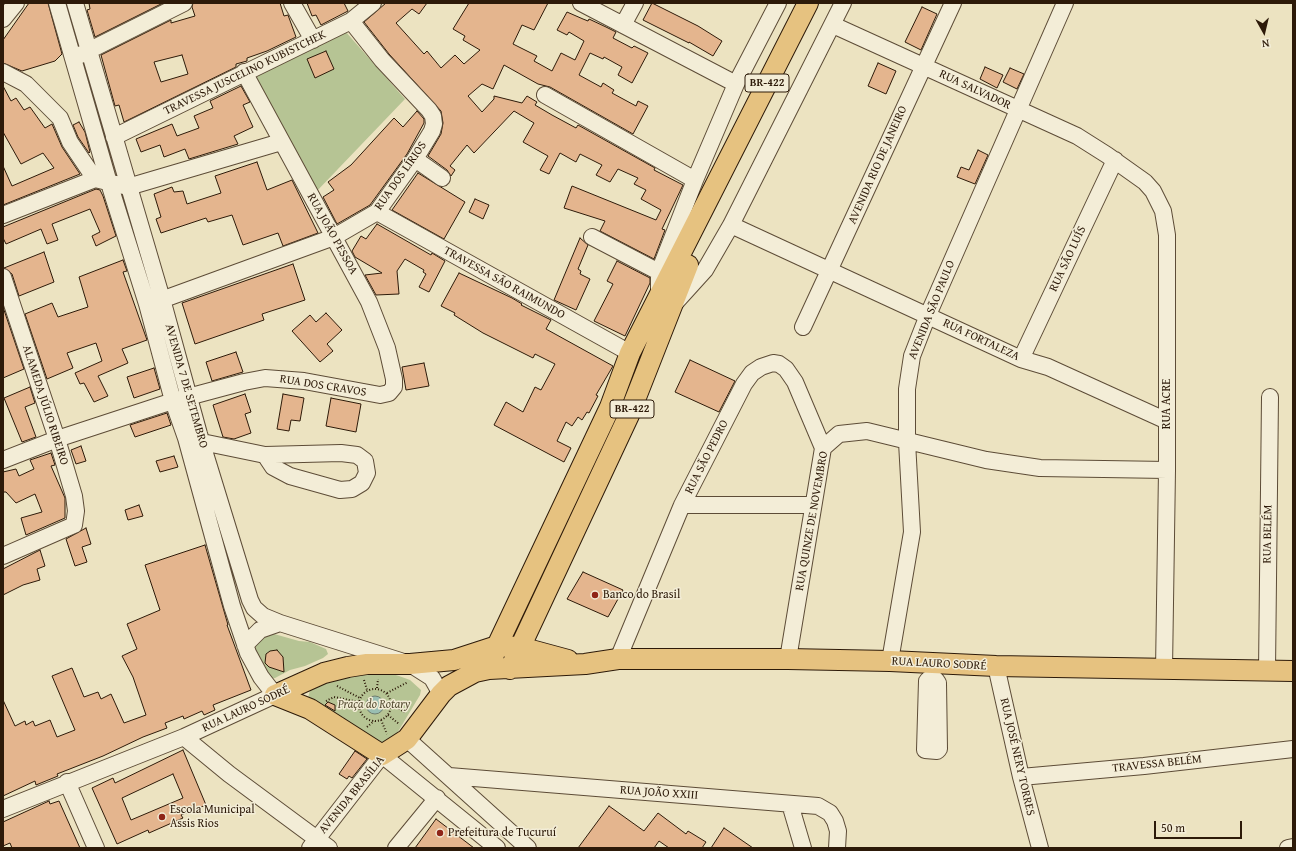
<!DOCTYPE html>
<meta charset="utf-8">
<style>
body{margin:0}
#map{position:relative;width:1296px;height:851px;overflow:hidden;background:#ece3c1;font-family:"Gentium Book Plus",serif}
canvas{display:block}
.frame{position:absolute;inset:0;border:4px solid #2d1a09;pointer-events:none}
.north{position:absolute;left:1244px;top:12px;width:40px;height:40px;-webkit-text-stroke:3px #f3edd7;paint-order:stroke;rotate:172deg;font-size:11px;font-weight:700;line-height:16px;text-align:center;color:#2d1a09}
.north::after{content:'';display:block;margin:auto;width:14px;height:18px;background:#2d1a09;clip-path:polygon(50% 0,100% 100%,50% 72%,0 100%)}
.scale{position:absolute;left:1154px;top:821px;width:88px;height:18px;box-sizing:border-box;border:2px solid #2d1a09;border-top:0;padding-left:5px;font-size:12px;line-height:14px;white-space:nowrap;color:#2d1a09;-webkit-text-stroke:3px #f3edd7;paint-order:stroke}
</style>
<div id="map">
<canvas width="1296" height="851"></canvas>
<div class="frame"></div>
<div class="north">N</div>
<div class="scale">50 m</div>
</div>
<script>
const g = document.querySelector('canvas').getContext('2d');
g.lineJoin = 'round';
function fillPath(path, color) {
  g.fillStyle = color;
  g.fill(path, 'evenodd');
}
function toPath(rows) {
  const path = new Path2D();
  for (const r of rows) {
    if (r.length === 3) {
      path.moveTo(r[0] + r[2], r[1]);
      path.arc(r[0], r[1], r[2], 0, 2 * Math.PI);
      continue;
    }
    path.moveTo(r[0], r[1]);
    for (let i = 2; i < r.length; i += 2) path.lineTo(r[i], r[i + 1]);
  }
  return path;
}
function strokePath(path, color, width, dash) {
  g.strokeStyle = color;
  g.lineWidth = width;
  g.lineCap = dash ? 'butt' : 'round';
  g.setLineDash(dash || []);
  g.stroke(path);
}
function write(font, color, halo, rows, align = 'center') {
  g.font = font + ' "Gentium Book Plus",serif';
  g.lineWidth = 3;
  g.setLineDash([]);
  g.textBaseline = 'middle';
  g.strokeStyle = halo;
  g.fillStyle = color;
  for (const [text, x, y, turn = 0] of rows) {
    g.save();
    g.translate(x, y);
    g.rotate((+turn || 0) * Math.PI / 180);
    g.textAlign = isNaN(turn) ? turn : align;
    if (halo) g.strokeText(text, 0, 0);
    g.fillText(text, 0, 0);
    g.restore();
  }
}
const green = toPath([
 [345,31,405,99,315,193,250,75],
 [267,632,299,641,310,642,326,649,328,654,323,658,305,666,290,670,275,678,270,679,253,651,252,639],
 [361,668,383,671,399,676,410,680,421,690,420,695,396,735,384,748,308,698,310,690]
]);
const water = toPath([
 [375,705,9]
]);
const building = toPath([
 [29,3,48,3,62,54,55,61,22,71,3,63,3,40,29,3],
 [89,3,163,3,95,37,87,10,90,9,89,3],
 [193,3,280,3,284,16,288,15,296,37,267,51,247,58,247,61,236,64,236,67,124,122,119,105,115,106,101,55,171,20,171,23,195,16,192,7,193,3],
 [182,55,188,74,161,82,154,62,182,55],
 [307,3,344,3,348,11,321,25,316,15,312,16,307,3],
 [386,3,427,3,419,14,412,9,396,23,424,54,427,51,441,68,455,55,464,64,480,50,463,40,465,36,453,29,469,3,548,3,534,30,522,25,513,44,537,56,534,61,552,71,561,53,575,60,584,41,569,32,567,35,557,30,567,12,583,19,588,21,589,19,606,27,616,32,613,38,632,48,634,46,648,53,632,83,618,75,622,67,604,57,603,59,590,53,579,75,601,87,603,83,614,90,612,93,636,106,638,101,648,106,633,134,550,87,538,84,504,65,493,89,482,84,468,96,482,112,494,99,494,96,522,103,527,96,537,102,535,105,552,115,576,128,578,125,655,168,654,170,683,185,662,229,665,230,654,259,600,231,605,221,564,208,572,186,656,220,661,210,641,199,646,190,634,184,638,178,618,169,610,182,596,175,602,165,580,154,576,162,560,153,549,174,540,170,548,156,523,142,534,123,514,111,474,153,467,145,450,166,455,170,451,176,447,170,428,156,441,134,443,123,441,111,389,54,364,22,386,3],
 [652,3,698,26,722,41,713,56,689,42,689,43,643,20,652,3],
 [922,7,937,14,921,50,905,42,922,7],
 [326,51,334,69,315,78,307,59,326,51],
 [878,63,896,71,886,94,868,86,878,63],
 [985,67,1003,75,997,88,980,79,985,67],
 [1010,68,1024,74,1017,89,1003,82,1010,68],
 [3,86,11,101,16,98,24,110,30,107,45,128,52,124,62,147,80,174,3,205,3,166,12,186,54,168,43,153,21,164,3,132,3,86],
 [241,86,250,102,243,105,253,127,234,136,238,144,189,159,185,149,164,157,160,145,141,152,136,139,172,124,177,136,199,128,194,116,213,108,210,101,241,86],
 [417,111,424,119,424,123,407,154,370,205,337,224,323,197,334,190,328,182,351,165,394,118,403,127,417,111],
 [79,122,85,132,90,152,89,153,78,137,73,125,79,122],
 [978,150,988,155,975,184,957,177,961,167,969,170,978,150],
 [257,162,267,190,292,180,318,233,283,246,278,233,243,245,232,215,208,222,206,218,161,233,156,219,161,217,154,194,172,187,174,192,183,191,187,204,221,193,215,176,257,162],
 [418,173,465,202,444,239,392,210,418,173],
 [96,189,100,190,103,196,116,236,96,246,92,236,100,232,90,209,52,224,58,240,47,244,41,229,6,244,3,238,3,227,96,189],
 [475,199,489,205,483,219,469,212,475,199],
 [377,224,431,255,432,253,445,261,429,292,419,287,426,274,423,272,424,270,405,259,397,271,399,294,376,295,365,275,382,273,355,257,352,251,361,236,366,239,377,224],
 [580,238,588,245,578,269,581,271,580,274,590,279,576,310,554,300,580,238],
 [44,252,54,282,19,296,12,274,4,268,44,252],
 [123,260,127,271,123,272,147,340,122,349,128,363,98,376,108,396,94,402,84,383,80,384,75,373,102,361,96,343,67,353,73,368,47,379,25,314,52,303,58,317,88,307,79,277,123,260],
 [617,261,650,278,650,283,625,336,594,321,613,284,607,281,617,261],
 [293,264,305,300,262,314,264,320,195,344,182,303,293,264],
 [459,273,512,298,522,304,521,305,551,320,546,329,613,366,596,395,598,396,589,413,587,412,582,420,578,417,572,426,566,422,557,441,571,448,564,462,494,425,506,402,523,412,535,387,541,390,555,364,535,354,533,358,483,333,454,315,455,313,441,306,459,273],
 [3,307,24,369,3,378,3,307],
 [326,313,342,330,327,344,333,351,320,362,292,331,310,315,316,322,326,313],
 [236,352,243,372,212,381,206,362,236,352],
 [690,360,735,381,719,412,675,392,690,360],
 [424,363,429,386,406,390,402,367,424,363],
 [154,368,160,389,134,398,127,377,154,368],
 [30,387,35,403,25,407,36,437,22,442,4,398,30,387],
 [245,394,251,412,245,414,251,433,234,439,223,437,213,405,245,394],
 [283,394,304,398,300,421,291,420,289,431,277,429,283,394],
 [331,398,361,404,356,432,326,426,331,398],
 [167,413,171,425,135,437,130,425,167,413],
 [81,446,86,461,76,464,71,450,81,446],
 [51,453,55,465,51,466,65,498,65,518,26,535,21,518,42,512,35,494,16,503,6,492,3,492,3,472,16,469,19,476,34,469,30,460,51,453],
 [174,456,178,467,160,472,156,461,174,456],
 [139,505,143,516,128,520,125,510,139,505],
 [86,528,91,544,82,547,87,562,75,566,66,539,86,528],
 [205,545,228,625,227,625,251,690,213,705,215,710,204,715,202,711,184,719,183,716,165,723,167,728,143,737,103,756,57,774,58,776,36,785,35,781,3,796,3,700,15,726,25,721,26,725,33,721,35,726,50,720,57,737,75,730,52,676,72,668,84,697,98,692,101,699,111,694,124,723,146,715,133,677,122,656,137,649,127,624,160,610,145,565,205,545],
 [40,550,45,566,37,569,40,580,23,585,3,595,3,569,40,550],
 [583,572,623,590,608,617,567,599,583,572],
 [277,650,283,657,284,672,269,667,265,663,266,654,270,651,277,650],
 [328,702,335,705,335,711,325,705,328,702],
 [183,750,206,805,181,815,183,818,149,833,148,830,117,844,92,788,113,778,115,783,183,750],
 [173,774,183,798,131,820,122,798,173,774],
 [355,751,367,759,352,778,349,776,347,779,339,774,355,751],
 [49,801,50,804,59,801,80,848,12,848,10,843,3,846,3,822,49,801],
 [609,806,644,831,658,813,686,834,688,831,706,842,702,848,669,848,659,841,654,848,578,848,609,806],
 [436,819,474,848,415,848,436,819],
 [724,828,753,848,711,848,724,828]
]);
const path = toPath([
 [364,680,367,690],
 [337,686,360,698],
 [377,688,378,679],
 [375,705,16],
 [387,693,408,682],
 [326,701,334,697,359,702],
 [391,704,406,713],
 [388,715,399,724],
 [381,720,387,734],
 [367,727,374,721]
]);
const minor = toPath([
 [75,3,162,299,199,434,250,600,254,608,263,616,280,623,410,664,432,678,441,694],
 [292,3,313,40],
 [581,3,736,84],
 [3,19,16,3],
 [623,25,635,3],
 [833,25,1077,136,1107,155,1145,182,1153,191,1163,211,1167,235,1167,470,1164,670],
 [78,56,184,3],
 [3,72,26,84,60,118,70,142,95,179],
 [545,95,695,180],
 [114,137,351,21,373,3],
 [415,159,442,178],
 [377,212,630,353],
 [3,215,95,179,128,187,281,142],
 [731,225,1021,359,1048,367,1167,421],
 [592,237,659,272],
 [3,277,57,439,74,496,76,511,74,525,3,556],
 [659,296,659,272,695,180,736,84,778,3],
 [676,302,705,270,731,225,843,3],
 [153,303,334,237,377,212,415,159,432,131,434,124,433,116,429,110,382,60,351,21],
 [803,327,953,3],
 [1021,359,1115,160],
 [202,442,265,455,273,467,290,476,340,490,352,489,362,483,367,473,365,461,357,455,341,453,265,455],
 [3,460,57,439,173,401,244,382,265,378,304,381,380,395,389,393,394,387,394,379,387,348,369,302,244,72],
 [682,505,813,505],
 [245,645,260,630,280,623],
 [618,659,682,505,744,384,752,373,761,367,773,363,779,364,786,369,795,382,823,448],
 [788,659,823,448,839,434,867,431,986,460,1040,468,1167,470],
 [890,661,912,532,907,442,907,389,912,356,928,315,1065,3],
 [996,666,1021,777,1040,848],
 [1267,671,1270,397],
 [929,679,936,680,938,683,939,749,937,751,925,750,927,681,929,679],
 [184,737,229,774,329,848],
 [407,739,528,848],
 [449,776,818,806,830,813,835,821,838,831,837,848],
 [1021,777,1144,766,1293,749],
 [67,782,96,848],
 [790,804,803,848],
 [3,809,184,737,275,695,261,677,248,653,232,606,186,438,173,401,147,304,109,183,57,3],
 [310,848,382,755,497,848],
 [396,848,437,798],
 [1288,848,1293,847]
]);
const major = toPath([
 [489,669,497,646,610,407,630,353,808,3],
 [510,669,629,415,688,265],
 [275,695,310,709,382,755,407,739,441,694,449,686,475,672,489,669,585,664,618,659,788,659,890,661,996,666,1293,671],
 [275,695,324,673,348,667,367,664,410,664,454,660,497,646,520,647,568,660]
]);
const markers = [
 [595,595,4,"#8f2418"],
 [162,817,4,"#8f2418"],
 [440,833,4,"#8f2418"]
];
const shields = [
 [767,83,44],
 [632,409,44]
];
const shieldNames = [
 ["BR-422",767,83],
 ["BR-422",632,409]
];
const streetNames = [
 ["TRAVESSA JUSCELINO KUBISTCHEK",245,73,-26],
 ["RUA SALVADOR",975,90,25],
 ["AVENIDA RIO DE JANEIRO",878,165,-66],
 ["RUA DOS LÍRIOS",401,176,-55],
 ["RUA JOÃO PESSOA",332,234,61],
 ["RUA SÃO LUÍS",1068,259,-65],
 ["TRAVESSA SÃO RAIMUNDO",504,283,29],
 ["AVENIDA SÃO PAULO",932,310,-68],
 ["RUA FORTALEZA",981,340,25],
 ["AVENIDA 7 DE SETEMBRO",186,386,74],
 ["RUA DOS CRAVOS",323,386,9],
 ["RUA ACRE",1167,404,-90],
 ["ALAMEDA JÚLIO RIBEIRO",45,405,72],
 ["RUA SÃO PEDRO",707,457,-63],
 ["RUA QUINZE DE NOVEMBRO",812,521,-80],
 ["RUA BELÉM",1268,534,-89],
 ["RUA LAURO SODRÉ",939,664,3],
 ["RUA LAURO SODRÉ",246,709,-25],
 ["RUA JOSÉ NERY TORRES",1017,757,77],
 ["TRAVESSA BELÉM",1157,764,-6],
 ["RUA JOÃO XXIII",659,793,4],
 ["AVENIDA BRASÍLIA",352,795,-51]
];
const poiNames = [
 ["Banco do Brasil",603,595],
 ["Escola Municipal",170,810],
 ["Assis Rios",170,824],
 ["Prefeitura de Tucuruí",448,833]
];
const parkNames = [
 ["Praça do Rotary",374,705]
];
fillPath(green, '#b6c494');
fillPath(water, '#99beb2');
strokePath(water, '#6e7c6e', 1);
fillPath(building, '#e4b58e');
strokePath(building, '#2d1a09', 1);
strokePath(minor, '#5d4c37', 18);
strokePath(major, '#2d1a09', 22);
strokePath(path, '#2d1a09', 2, [1, 2]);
strokePath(minor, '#f3edd7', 16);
strokePath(major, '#e6c280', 20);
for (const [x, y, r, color] of markers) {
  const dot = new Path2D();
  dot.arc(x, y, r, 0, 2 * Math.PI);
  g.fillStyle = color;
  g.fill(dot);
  strokePath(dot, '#f3edd7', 1.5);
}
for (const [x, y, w] of shields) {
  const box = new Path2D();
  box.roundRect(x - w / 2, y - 9, w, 18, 3);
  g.fillStyle = '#f3edd7';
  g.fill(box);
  strokePath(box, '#2d1a09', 1);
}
write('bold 11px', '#2d1a09', null, shieldNames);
write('12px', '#2d1a09', '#f3edd7', streetNames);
write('12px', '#2d1a09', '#f3edd7', poiNames, 'left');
write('italic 12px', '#564d33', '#f3edd7', parkNames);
</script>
